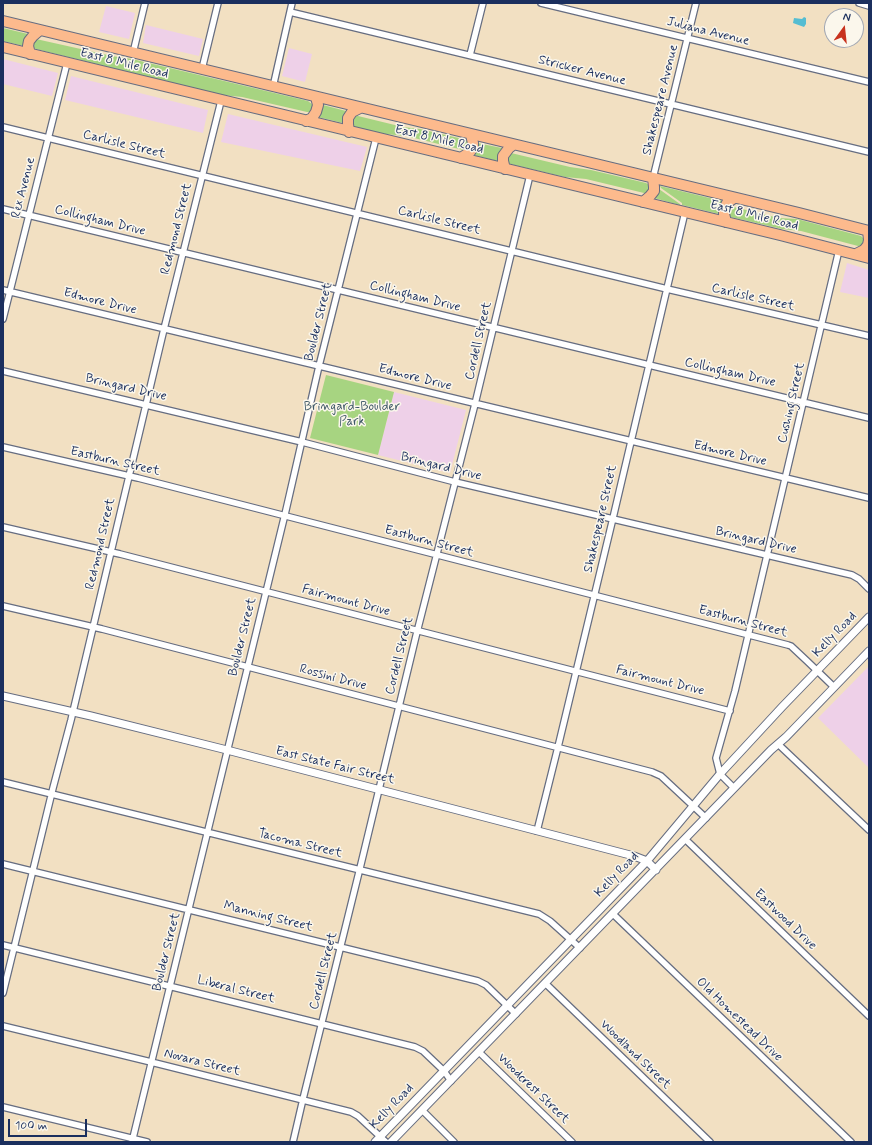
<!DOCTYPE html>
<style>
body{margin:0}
#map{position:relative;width:872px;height:1145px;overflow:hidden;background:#f2e0c2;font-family:Mynerve,sans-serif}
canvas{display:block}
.frame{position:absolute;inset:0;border:4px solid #1b2f5e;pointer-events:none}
.north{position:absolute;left:824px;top:8px;width:40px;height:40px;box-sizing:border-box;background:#fbf7ec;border:1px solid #a1a7b3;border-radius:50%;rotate:15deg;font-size:11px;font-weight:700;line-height:16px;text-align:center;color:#1b2f5e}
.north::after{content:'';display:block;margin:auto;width:14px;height:18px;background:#c8321e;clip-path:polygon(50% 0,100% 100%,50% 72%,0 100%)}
.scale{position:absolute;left:8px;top:1119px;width:79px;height:18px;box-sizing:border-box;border:2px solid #1b2f5e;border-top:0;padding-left:5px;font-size:12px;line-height:14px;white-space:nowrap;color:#1b2f5e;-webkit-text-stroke:3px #fbf7ec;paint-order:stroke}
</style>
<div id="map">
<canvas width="872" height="1145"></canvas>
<div class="frame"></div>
<div class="north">N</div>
<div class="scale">100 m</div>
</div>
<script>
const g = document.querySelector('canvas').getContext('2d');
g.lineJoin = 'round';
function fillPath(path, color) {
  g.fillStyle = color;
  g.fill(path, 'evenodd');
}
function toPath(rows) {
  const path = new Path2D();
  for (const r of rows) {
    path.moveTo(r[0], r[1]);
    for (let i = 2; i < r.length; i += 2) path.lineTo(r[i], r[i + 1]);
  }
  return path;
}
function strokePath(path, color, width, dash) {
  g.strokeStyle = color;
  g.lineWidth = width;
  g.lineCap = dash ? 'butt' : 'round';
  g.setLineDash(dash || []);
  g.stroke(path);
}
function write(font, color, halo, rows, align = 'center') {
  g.font = font + ' Mynerve,sans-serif';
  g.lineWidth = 3;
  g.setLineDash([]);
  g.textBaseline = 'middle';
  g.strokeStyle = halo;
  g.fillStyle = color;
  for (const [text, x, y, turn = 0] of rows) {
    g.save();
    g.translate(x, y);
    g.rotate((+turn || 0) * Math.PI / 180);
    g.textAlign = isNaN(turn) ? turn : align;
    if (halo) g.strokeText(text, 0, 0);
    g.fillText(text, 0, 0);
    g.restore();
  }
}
const built = toPath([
 [106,6,135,13,129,39,99,32],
 [146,25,203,39,199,56,143,43],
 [289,48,312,54,305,82,282,76],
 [3,59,58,73,52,96,3,84],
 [71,76,208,110,203,133,65,100],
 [228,114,367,147,360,171,221,142],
 [847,263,869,270,869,298,840,292],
 [394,392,466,410,450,473,378,455],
 [869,666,869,768,818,718]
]);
const green = toPath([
 [3,28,28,34,24,46,3,41],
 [36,39,112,56,132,59,308,101,313,105,311,112,307,112,242,97,222,95,36,49,33,47,32,43],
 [323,105,346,111,343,123,318,117],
 [354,116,358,116,403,127,420,129,463,139,467,141,469,146,465,150,463,150,406,136,385,134,355,127,353,125,351,120],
 [477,143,502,148,498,161,473,155],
 [511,153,570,167,591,170,646,183,649,185,650,189,646,193,644,193,586,179,565,177,510,164,508,162,507,156],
 [658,186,659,189,680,204,680,205,654,198],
 [660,186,722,201,719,214,682,205,682,203,661,188],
 [731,207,734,207,779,218,797,219,861,236,864,239,864,243,862,246,858,246,801,231,782,229,731,217,729,216,728,210],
 [326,375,394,392,378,455,310,438]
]);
const water = toPath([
 [804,17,806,18,806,24,804,27,793,23,794,18,802,19]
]);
const minor = toPath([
 [541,3,869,82],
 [859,3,869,6],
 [290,12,869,152],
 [133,53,145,3],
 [470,55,483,3],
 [202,69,218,3],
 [273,87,292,3],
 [3,127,667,289,869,336],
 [653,178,696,3],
 [3,209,649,365,869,418],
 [3,290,869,498],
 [3,319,67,63],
 [3,371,302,442,455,482,852,575,859,579,869,589],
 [3,447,138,478,788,645,791,646,807,661,834,687],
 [3,527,120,554,730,711],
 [3,606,102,629,652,772,661,776,706,818],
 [778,744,869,830],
 [3,782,539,914,550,921,580,948],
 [734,788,720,774,716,758,735,691,839,250],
 [537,831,558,747,613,518,685,212],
 [685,839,869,1016],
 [3,864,478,981,486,985,516,1014],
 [613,914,851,1142],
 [3,945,415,1047,423,1051,444,1071,451,1081],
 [545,983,710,1142],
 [3,993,53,788,71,720,164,329,221,101],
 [3,1026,151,1062,351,1112,358,1116,386,1142],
 [479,1052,572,1142],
 [3,1107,147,1142],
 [422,1110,454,1142],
 [132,1142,286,510,319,366,376,138],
 [293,1142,303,1099,361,864,416,636,475,404,530,175]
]);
const tertiary = toPath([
 [3,696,91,716,227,750,634,856,647,861,656,870],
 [375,1142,647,861,720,774,782,707,869,617],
 [391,1142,771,750,786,737,869,651]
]);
const trunk = toPath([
 [3,21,799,213,869,231],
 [3,47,780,235,869,258],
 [30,54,28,46,29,41,33,36,40,30],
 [306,121,312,118,316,112,318,105,316,97],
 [349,132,348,124,348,118,352,112,360,108],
 [461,158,470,152,473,147,473,143,471,135],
 [505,169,503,161,503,156,509,148,513,145],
 [643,202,650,196,654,191,654,187,653,178],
 [726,222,724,214,724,209,727,203,734,198],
 [856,254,864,250,868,245,869,240,868,231]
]);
const streetNames = [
 ["Juliana Avenue",708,32,14],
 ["East 8 Mile Road",124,64,14],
 ["Stricker Avenue",582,71,14],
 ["Shakespeare Avenue",661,100,-76],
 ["East 8 Mile Road",439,140,13],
 ["Carlisle Street",124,145,14],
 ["Rex Avenue",24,188,-76],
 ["East 8 Mile Road",754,216,14],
 ["Collingham Drive",100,221,14],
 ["Carlisle Street",439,221,14],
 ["Redmond Street",177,229,-76],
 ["Collingham Drive",415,297,14],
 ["Carlisle Street",753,298,13],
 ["Edmore Drive",100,302,14],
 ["Boulder Street",319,322,-76],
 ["Cordell Street",479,341,-77],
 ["Collingham Drive",730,373,13],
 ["Edmore Drive",415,378,14],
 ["Bringard Drive",126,388,13],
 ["Cushing Street",792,403,-77],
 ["Edmore Drive",730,454,13],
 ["Eastburn Street",115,462,13],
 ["Bringard Drive",441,467,14],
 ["Shakespeare Street",601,519,-77],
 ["Bringard Drive",756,541,13],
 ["Eastburn Street",429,542,15],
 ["Redmond Street",101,544,-77],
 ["Fairmount Drive",346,601,15],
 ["Eastburn Street",743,622,15],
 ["Kelly Road",835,635,-46],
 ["Boulder Street",243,637,-76],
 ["Cordell Street",400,656,-76],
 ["Rossini Drive",333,678,15],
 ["Fairmount Drive",660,681,14],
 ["East State Fair Street",335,766,14],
 ["Tacoma Street",300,844,14],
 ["Kelly Road",617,875,-46],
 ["Manning Street",268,917,14],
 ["Eastwood Drive",785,920,44],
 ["Boulder Street",167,952,-76],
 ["Cordell Street",324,971,-76],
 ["Liberal Street",236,990,14],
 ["Old Homestead Drive",739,1020,44],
 ["Woodland Street",635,1055,44],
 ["Novara Street",202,1063,14],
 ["Woodcrest Street",533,1089,44],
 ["Kelly Road",392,1107,-46]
];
const parkNames = [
 ["Bringard-Boulder",352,407],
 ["Park",352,422]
];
fillPath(built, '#eed0e8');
fillPath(green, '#a7d481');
fillPath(water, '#55bdd2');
strokePath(minor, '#666d81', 8);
strokePath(tertiary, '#666d81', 9);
strokePath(trunk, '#666d81', 12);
strokePath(minor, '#fff', 5.5);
strokePath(tertiary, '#fff', 7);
strokePath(trunk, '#fcba8d', 10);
write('13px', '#1b2f5e', '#fbf7ec', streetNames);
write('13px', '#3e5867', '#fbf7ec', parkNames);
</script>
